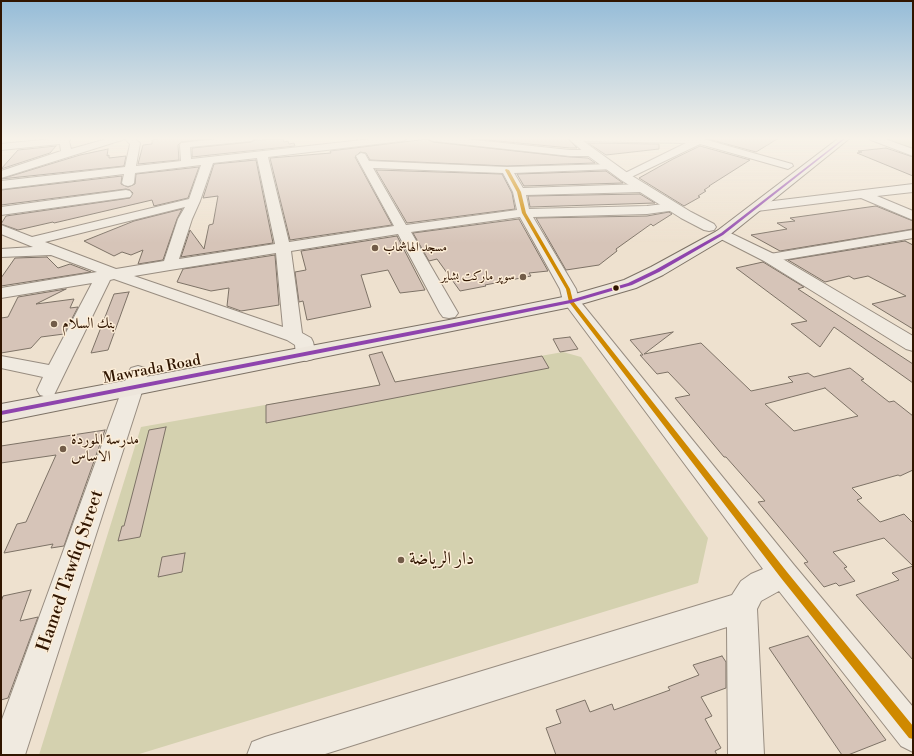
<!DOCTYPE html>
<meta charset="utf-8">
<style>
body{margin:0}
#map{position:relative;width:914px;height:756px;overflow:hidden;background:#eee1cf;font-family:"Libre Bodoni",serif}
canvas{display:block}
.frame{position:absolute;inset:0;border:2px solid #301500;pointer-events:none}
</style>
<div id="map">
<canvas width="914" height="756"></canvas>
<div class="frame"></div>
</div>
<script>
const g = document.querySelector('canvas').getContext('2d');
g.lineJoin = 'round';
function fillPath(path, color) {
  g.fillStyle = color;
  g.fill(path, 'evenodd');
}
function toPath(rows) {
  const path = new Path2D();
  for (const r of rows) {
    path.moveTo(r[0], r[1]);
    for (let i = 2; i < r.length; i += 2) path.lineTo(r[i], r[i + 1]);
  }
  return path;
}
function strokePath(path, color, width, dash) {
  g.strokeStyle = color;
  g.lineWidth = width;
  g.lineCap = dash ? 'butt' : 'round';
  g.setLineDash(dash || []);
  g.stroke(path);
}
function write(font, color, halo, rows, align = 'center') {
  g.font = font + ' "Libre Bodoni",Amiri,serif';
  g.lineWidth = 3;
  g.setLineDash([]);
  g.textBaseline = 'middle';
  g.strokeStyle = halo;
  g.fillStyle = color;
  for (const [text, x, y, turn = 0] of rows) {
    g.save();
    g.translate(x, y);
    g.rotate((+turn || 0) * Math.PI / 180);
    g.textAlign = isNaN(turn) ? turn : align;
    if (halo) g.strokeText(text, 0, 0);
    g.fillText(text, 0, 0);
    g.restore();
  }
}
const green = toPath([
 [881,138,913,138,913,150,885,141],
 [563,352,581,357,708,538,698,583,136,755,39,755,141,427]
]);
const building = toPath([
 [161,138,217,138,181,142,178,145,179,160,138,164,143,145,152,144,152,140,161,138],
 [466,138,567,138,577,148,570,148,466,138],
 [710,138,779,138,756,152,708,139,710,138],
 [283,139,284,142,288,141,289,144,294,143,295,146,192,157,192,148,251,142,255,140,283,139],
 [427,139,433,142,570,157,588,158,595,163,507,166,370,160,366,153,360,152,355,157,392,225,290,240,270,158,331,153,330,151,427,139],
 [588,143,659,144,659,149,606,155,588,143],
 [56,146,50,153,1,169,18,150,56,146],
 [700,146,750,160,709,186,710,186,704,190,706,191,698,196,700,197,684,206,639,178,673,159,700,146],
 [886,148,913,157,913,176,857,153,862,152,858,151,886,148],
 [108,149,107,156,109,155,109,158,126,156,124,166,1,179,80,155,108,149],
 [256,160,273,243,181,257,190,230,204,249,209,225,213,224,218,196,203,198,214,164,256,160],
 [199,167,188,198,154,206,152,200,54,223,53,222,18,230,1,224,6,216,130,198,133,193,130,190,126,189,1,205,1,190,122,176,121,184,128,187,135,184,136,174,199,167],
 [376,170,502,174,512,193,515,209,407,223,376,170],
 [606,171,623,183,524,186,517,174,606,171],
 [640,194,655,203,530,207,528,196,640,194],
 [876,206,913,221,913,229,780,251,751,235,787,229,777,223,795,221,790,218,876,206],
 [182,209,177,219,163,260,138,264,143,250,131,255,122,252,114,256,84,241,134,221,182,209],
 [669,212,672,214,653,226,651,224,616,249,617,251,599,265,566,270,536,218,647,216,669,212],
 [519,219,548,271,529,273,531,276,485,285,486,286,460,291,437,259,429,261,413,233,519,219],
 [397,236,425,290,400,293,388,270,361,275,371,307,307,320,303,301,299,302,295,272,306,270,301,251,397,236],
 [905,241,913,245,913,329,872,304,906,296,868,276,854,279,849,276,825,282,788,260,905,241],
 [275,255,279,305,241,311,227,306,229,288,211,291,177,282,183,269,275,255],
 [47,257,58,268,70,264,91,272,1,286,1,278,15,258,47,257],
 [763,262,804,287,798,289,913,364,913,383,834,327,820,347,791,324,807,321,736,268,763,262],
 [66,289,36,304,74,299,70,308,78,307,64,334,41,337,31,348,1,353,1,318,8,317,18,297,66,289],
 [129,292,108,350,91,353,114,294,129,292],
 [673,332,644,354,701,343,751,391,793,382,788,377,808,373,814,377,850,368,864,379,861,380,889,402,894,401,913,416,913,470,900,476,898,475,852,488,862,498,857,500,880,522,904,514,913,523,913,660,856,595,899,580,892,573,913,566,884,538,833,552,847,567,844,568,855,581,839,586,836,583,824,587,804,563,808,562,758,502,765,501,726,457,724,457,675,398,690,395,668,372,657,374,640,355,643,355,630,340,673,332],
 [825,388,858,416,794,431,765,404,825,388],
 [570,337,578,349,560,352,553,339,570,337],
 [382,352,395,382,542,356,549,368,266,423,266,405,380,385,369,355,382,352],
 [166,427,140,537,118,541,122,526,124,526,149,430,166,427],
 [105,430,64,546,51,548,53,544,4,553,17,524,26,522,56,455,1,463,1,446,105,430],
 [185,553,182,572,158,577,162,557,185,553],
 [31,590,20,621,38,617,8,698,1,700,1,602,3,596,31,590],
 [808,636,886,740,848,755,842,755,769,648,808,636],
 [722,656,726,662,726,688,701,697,712,716,705,719,721,748,715,751,717,755,556,755,546,728,561,723,556,710,585,700,590,712,612,704,614,710,670,690,668,687,699,675,693,665,722,656]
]);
const minor = toPath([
 [61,138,71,138,69,141,71,149,110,138,124,138,122,140,1,178,1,171,61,151,60,144,1,150,1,144,61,138],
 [124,138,134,138,140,143,136,166,181,161,180,145,181,143,227,138,256,138,251,141,190,147,191,159,380,138,407,138,405,140,402,141,268,157,289,242,394,226,356,156,361,153,365,154,369,161,507,167,611,164,615,165,616,167,615,169,514,173,523,188,643,184,647,185,649,188,647,191,643,192,526,195,529,209,647,206,672,203,676,204,678,207,676,210,647,214,533,217,576,289,579,300,794,565,913,707,913,752,901,746,779,591,761,601,757,609,764,755,728,755,727,627,322,755,247,755,252,742,265,737,732,595,741,581,751,574,763,569,563,301,560,289,520,217,411,232,458,313,455,317,449,318,443,317,440,313,398,234,291,251,302,333,311,338,313,342,316,355,313,359,306,361,299,359,296,355,295,345,287,340,114,279,110,280,54,395,47,397,40,395,37,390,43,377,1,368,1,356,49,365,92,283,1,298,1,288,97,272,51,255,1,257,1,249,33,247,1,234,1,225,32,237,189,199,201,165,135,173,134,183,132,185,128,186,124,185,122,183,124,174,1,189,1,181,125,167,130,144,124,138],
 [257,158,275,244,179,259,192,219,200,201,213,163,257,158],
 [373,168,503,173,513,192,517,210,406,225,373,168],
 [185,207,178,219,164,261,116,269,45,242,185,207],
 [276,253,283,327,134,276,170,270,276,253],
 [428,138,456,138,570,150,591,150,596,153,591,156,570,156,433,141,428,138],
 [569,138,700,138,792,164,793,166,788,169,700,144,625,180,621,179,619,177,621,175,686,143,574,141,569,138],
 [869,138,882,138,913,149,913,156,871,140,869,138],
 [913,184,913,192,877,196,913,211,913,220,861,198,757,211,753,210,751,207,753,204,757,203,913,184],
 [126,190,130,191,132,194,130,197,1,215,1,207,126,190],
 [913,230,913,238,770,262,765,261,763,258,765,255,770,254,913,230],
 [138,366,145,368,148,373,25,755,1,755,1,722,128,373,131,368,138,366]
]);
const tertiary = toPath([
 [568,138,579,138,629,174,691,212,714,224,716,227,714,230,709,231,704,230,681,218,621,180,587,155,568,138],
 [722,229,776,255,913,336,913,351,906,349,764,261,717,237,714,234,717,231,722,229]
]);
const primary = toPath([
 [839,138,850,138,727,237,663,275,636,288,571,307,1,422,1,404,449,320,568,296,624,280,651,267,717,231,839,138]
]);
const bus1 = toPath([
 [506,169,509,170,521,192,526,213,570,289,573,301,787,572,913,726,913,739,909,738,781,578,569,302,566,289,522,213,517,192,505,170,506,169]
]);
const bus2 = toPath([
 [844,138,846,138,723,235,659,272,632,285,571,303,449,328,1,415,1,411,449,324,570,300,628,283,655,270,721,233,844,138]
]);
const markers = [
 [375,248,4,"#725c48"],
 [523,277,4,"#725c48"],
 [616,288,3.5,"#301500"],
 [54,324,4,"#725c48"],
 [63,449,4,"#725c48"],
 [401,560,4,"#725c48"]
];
const farPoinames = [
 ["مسجد الهاشماب",383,248],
 ["سوپر مارکت بشاير",515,277,"right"]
];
const poiNames = [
 ["بنك السلام",62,324],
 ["مدرسة الموردة",71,440],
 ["الاساس",71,457]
];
const streetNames = [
 ["Mawrada Road",152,370,-11]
];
const nearPoinames = [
 ["دار الرياضة",409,560]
];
const nearStreetnames = [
 ["Hamed Tawfiq Street",71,571,-71]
];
fillPath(green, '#d4d1af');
fillPath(building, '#d6c4b8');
strokePath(building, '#7d7266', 1);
strokePath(minor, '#988d81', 2);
strokePath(tertiary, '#988d81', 2);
strokePath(primary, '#7d7266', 2);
fillPath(minor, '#f0eae0');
fillPath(tertiary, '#f0eae0');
fillPath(primary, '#ede6dc');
fillPath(bus1, '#cf8900');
fillPath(bus2, '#8e44ad');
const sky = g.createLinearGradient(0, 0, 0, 243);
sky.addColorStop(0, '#95bcd8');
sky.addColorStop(0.57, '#f7f2e9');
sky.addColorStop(1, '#f7f2e900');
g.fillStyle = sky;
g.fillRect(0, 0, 914, 243);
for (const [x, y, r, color] of markers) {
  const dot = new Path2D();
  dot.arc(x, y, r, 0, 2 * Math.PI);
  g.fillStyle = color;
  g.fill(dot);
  strokePath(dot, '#fcedd7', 1.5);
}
write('13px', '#301500', '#fcedd7', farPoinames, 'left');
write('15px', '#301500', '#fcedd7', poiNames, 'left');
write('15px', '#301500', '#fcedd7', streetNames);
write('18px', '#301500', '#fcedd7', nearPoinames, 'left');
write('18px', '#301500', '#fcedd7', nearStreetnames);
</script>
